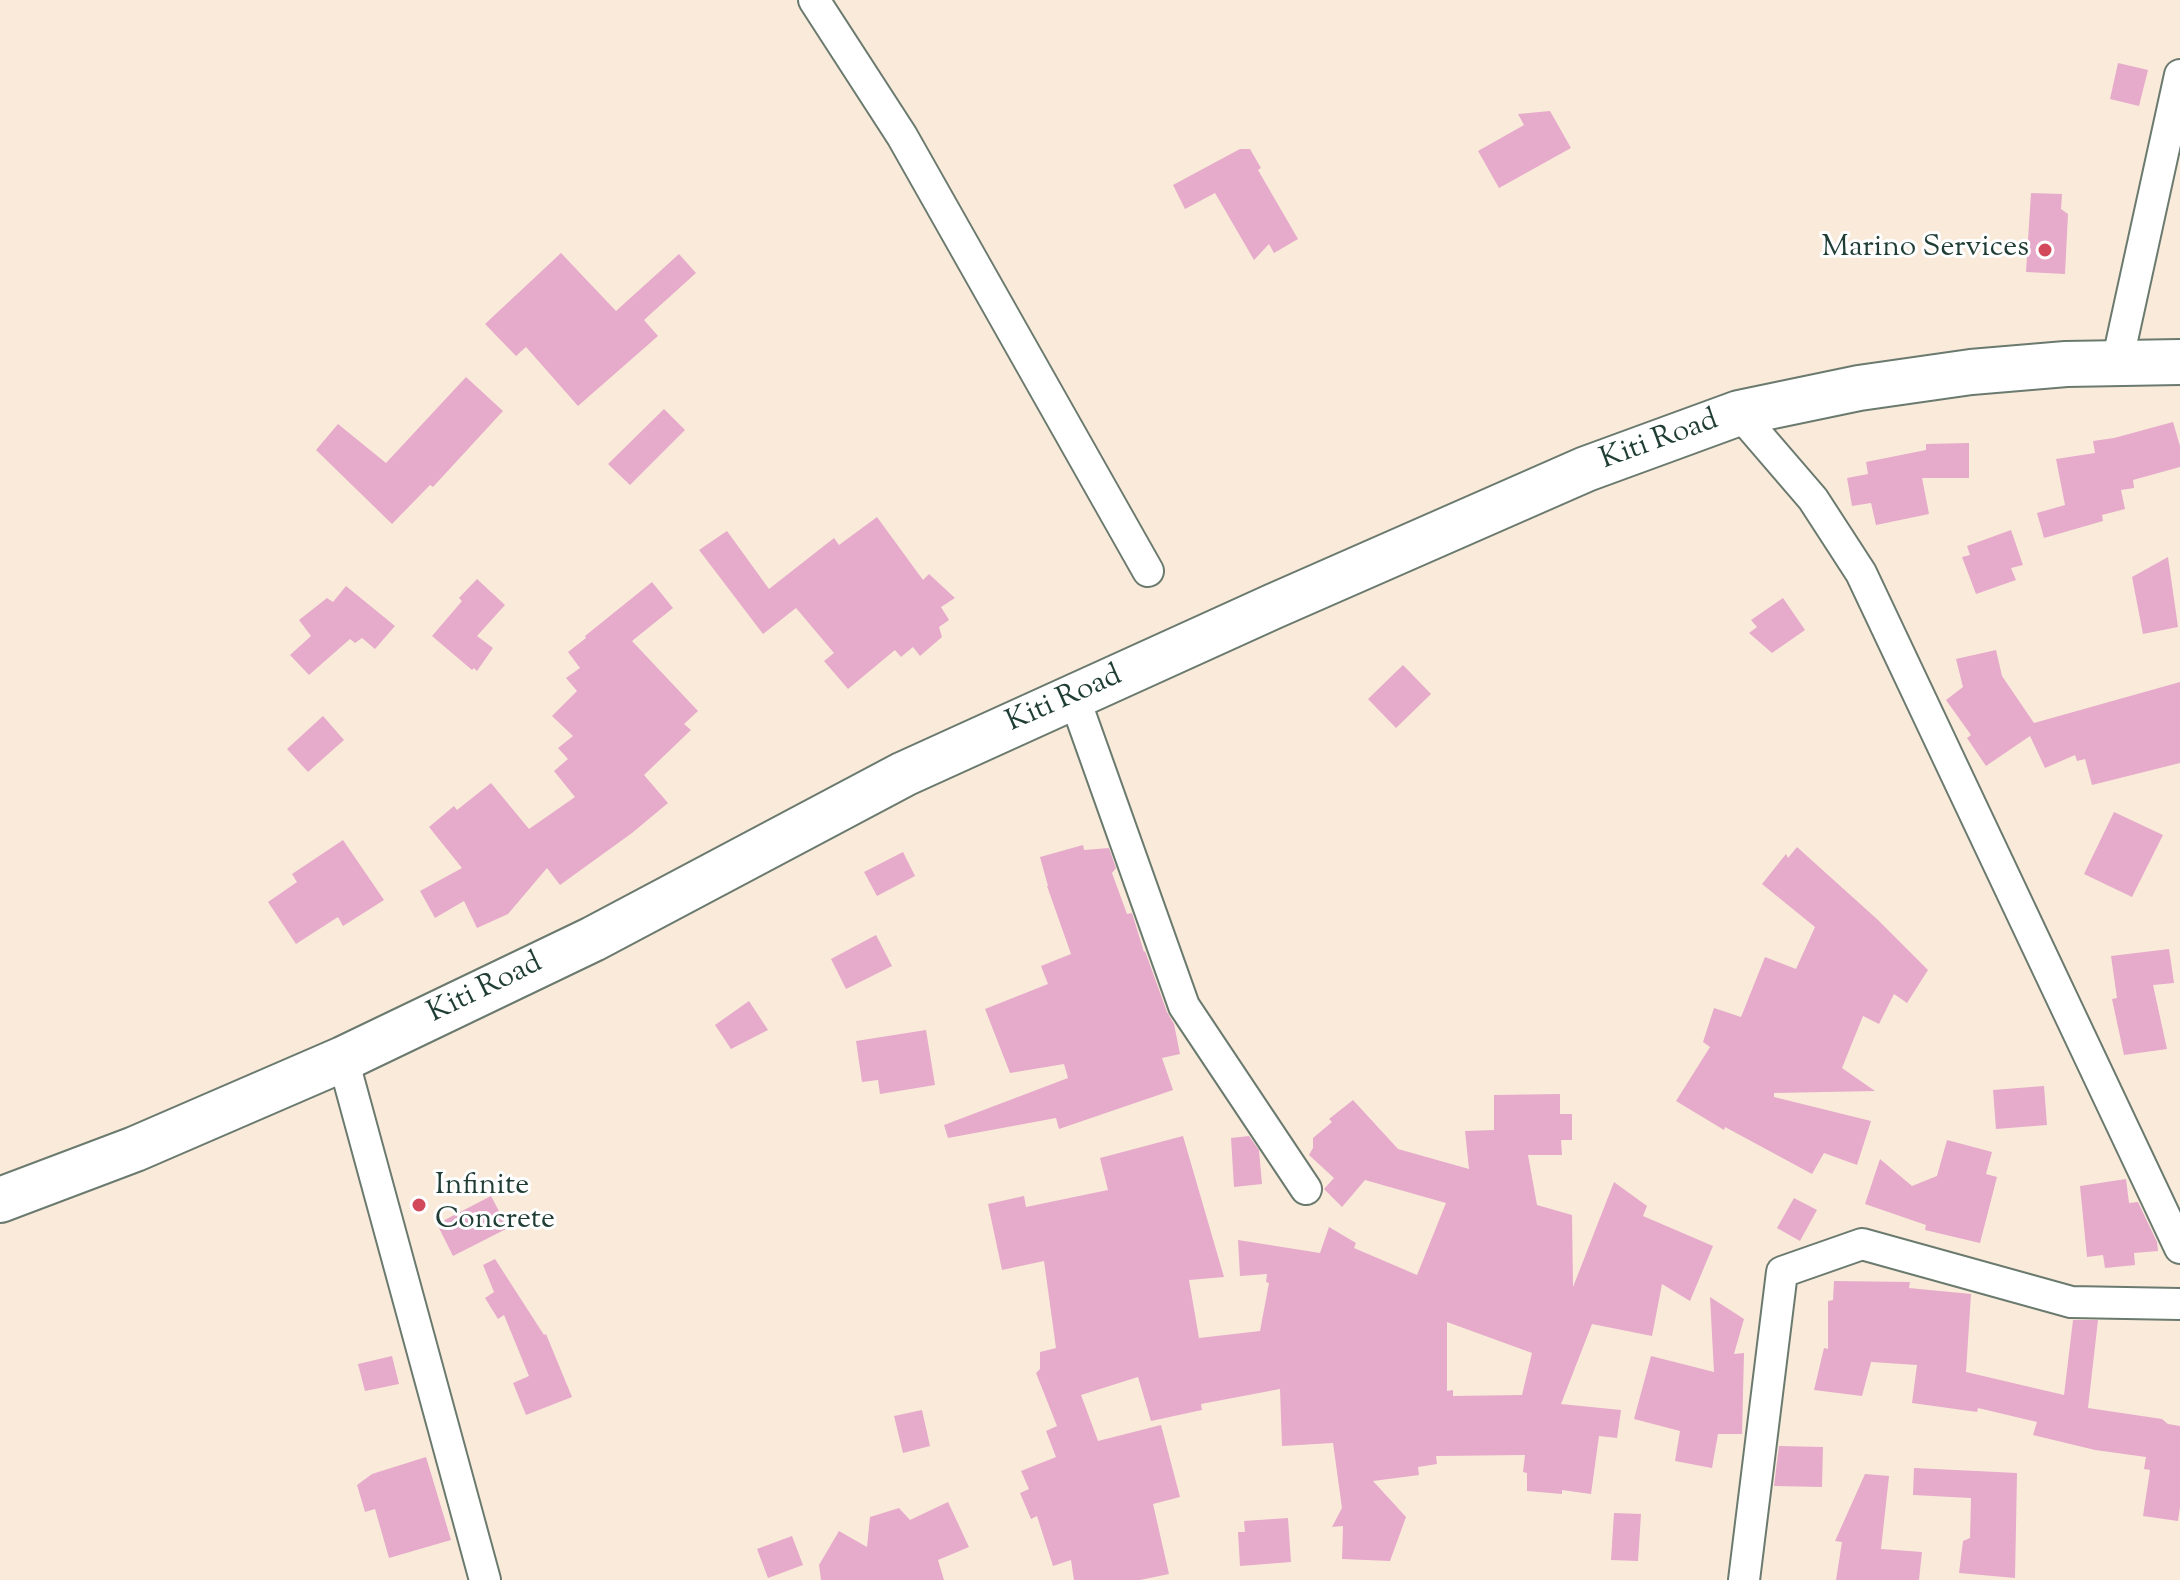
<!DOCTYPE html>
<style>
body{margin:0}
canvas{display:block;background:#f9eada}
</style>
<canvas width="2180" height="1580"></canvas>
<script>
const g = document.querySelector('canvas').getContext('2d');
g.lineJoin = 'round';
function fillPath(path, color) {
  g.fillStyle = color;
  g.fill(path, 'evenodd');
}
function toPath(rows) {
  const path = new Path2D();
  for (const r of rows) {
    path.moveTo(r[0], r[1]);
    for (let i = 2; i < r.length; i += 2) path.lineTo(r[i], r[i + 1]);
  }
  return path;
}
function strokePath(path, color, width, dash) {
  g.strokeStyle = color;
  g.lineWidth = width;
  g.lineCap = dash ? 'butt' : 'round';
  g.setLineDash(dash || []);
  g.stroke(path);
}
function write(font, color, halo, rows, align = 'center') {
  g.font = font + ' "Sorts Mill Goudy",serif';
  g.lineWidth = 6;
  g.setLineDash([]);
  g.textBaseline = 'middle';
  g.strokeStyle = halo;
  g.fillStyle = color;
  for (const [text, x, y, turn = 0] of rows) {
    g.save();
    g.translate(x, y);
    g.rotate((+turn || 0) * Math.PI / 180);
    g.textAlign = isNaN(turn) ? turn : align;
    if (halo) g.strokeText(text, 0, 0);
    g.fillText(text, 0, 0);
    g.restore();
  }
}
const building = toPath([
 [2118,63,2148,70,2139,106,2110,99],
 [1550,111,1571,148,1499,188,1478,151,1524,125,1518,114],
 [1240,149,1250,149,1261,168,1258,170,1298,239,1274,253,1269,244,1254,260,1215,193,1185,209,1173,185],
 [2031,193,2062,194,2061,209,2068,214,2065,274,2026,272],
 [561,253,616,311,679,254,696,273,644,320,658,336,578,406,526,347,516,356,485,324],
 [466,377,503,411,433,487,430,485,392,524,316,450,338,424,386,463],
 [664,409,685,430,630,485,608,464],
 [2173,422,2180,446,2180,467,2133,480,2134,488,2121,490,2125,509,2102,515,2103,521,2044,538,2037,513,2065,505,2056,459,2095,453,2093,441,2114,438],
 [1969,443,1969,478,1922,478,1929,514,1876,525,1871,503,1852,506,1847,478,1868,474,1866,462,1926,450,1926,444],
 [877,517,923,580,929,574,955,598,941,607,949,620,939,627,942,637,920,656,913,647,901,657,895,650,848,689,824,661,834,653,796,608,763,634,699,550,727,531,769,589,834,538,839,545],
 [2011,530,2023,565,2011,568,2016,580,1976,594,1962,557,1970,555,1967,546],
 [2168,557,2178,627,2143,634,2132,577],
 [477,579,505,605,477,636,493,648,477,671,474,668,472,670,432,636,462,601,459,598],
 [652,582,673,608,632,641,698,711,684,724,691,730,644,775,668,803,632,833,560,885,547,868,508,914,477,928,464,901,435,918,420,891,462,868,429,827,454,806,457,810,491,783,529,829,575,797,554,771,568,759,558,748,573,736,552,716,577,691,566,678,580,668,568,652,586,638,585,636],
 [346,586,395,626,375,649,362,638,355,643,350,639,309,675,290,655,311,636,299,620,327,598,333,602],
 [1783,598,1805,630,1772,653,1749,633,1757,627,1751,620],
 [1996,650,2002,676,2034,723,2180,682,2180,763,2092,785,2085,759,2077,761,2075,755,2045,768,2030,736,1986,766,1967,738,1971,735,1946,700,1963,687,1956,659],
 [1403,665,1431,694,1396,728,1368,699],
 [323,716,344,740,308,772,287,749],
 [2114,812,2163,835,2132,897,2084,874],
 [343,840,384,900,343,926,338,917,296,944,268,902,297,882,292,874],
 [1083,845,1084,850,1109,848,1116,868,1112,873,1127,914,1132,913,1144,952,1145,951,1167,1012,1174,1024,1180,1054,1162,1058,1173,1090,1059,1129,1056,1118,948,1138,944,1125,1068,1078,1064,1064,1010,1073,985,1009,1048,984,1041,966,1071,954,1047,886,1048,886,1040,857],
 [1797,847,1878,920,1928,970,1907,1003,1894,994,1879,1024,1863,1016,1842,1068,1875,1091,1774,1093,1774,1097,1871,1121,1857,1165,1824,1153,1812,1174,1725,1127,1724,1130,1676,1101,1710,1047,1703,1042,1714,1008,1741,1017,1765,957,1796,969,1815,927,1762,884,1786,854,1788,858],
 [903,852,915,876,877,896,864,872],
 [876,935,892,966,846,989,831,959],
 [2169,949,2174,983,2153,985,2167,1049,2124,1055,2112,999,2117,998,2111,956],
 [749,1001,768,1030,731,1049,715,1025],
 [926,1030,935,1085,880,1094,878,1080,862,1082,856,1041],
 [2044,1086,2047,1125,1996,1129,1993,1090],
 [1560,1094,1560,1114,1572,1114,1572,1140,1561,1140,1562,1155,1528,1155,1537,1205,1572,1215,1573,1287,1614,1182,1647,1206,1643,1216,1713,1246,1690,1301,1662,1284,1652,1336,1592,1324,1561,1404,1621,1410,1617,1438,1599,1436,1591,1494,1562,1490,1562,1494,1527,1491,1527,1473,1523,1472,1525,1455,1436,1456,1437,1464,1418,1467,1419,1475,1373,1481,1406,1517,1390,1561,1342,1559,1343,1526,1332,1527,1342,1508,1333,1443,1282,1446,1280,1389,1201,1404,1202,1410,1151,1421,1138,1377,1081,1395,1098,1441,1161,1425,1180,1497,1153,1504,1169,1574,1140,1580,1074,1580,1071,1560,1053,1566,1037,1516,1031,1519,1020,1493,1029,1489,1021,1471,1056,1457,1046,1431,1057,1426,1036,1373,1040,1369,1040,1352,1056,1348,1044,1261,1002,1270,988,1204,1024,1196,1026,1207,1108,1190,1100,1158,1183,1136,1224,1277,1189,1280,1199,1338,1260,1331,1269,1283,1266,1282,1267,1274,1240,1276,1238,1240,1320,1253,1329,1227,1356,1243,1354,1248,1417,1275,1446,1203,1365,1180,1342,1207,1324,1189,1334,1178,1309,1155,1313,1148,1313,1138,1332,1122,1329,1119,1353,1100,1398,1149,1469,1169,1465,1131,1494,1130,1494,1095],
 [1447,1322,1532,1353,1522,1395,1453,1396,1453,1390,1447,1391],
 [1249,1136,1259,1150,1262,1184,1234,1187,1231,1138],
 [1947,1140,1992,1152,1986,1174,1997,1177,1980,1243,1925,1230,1926,1225,1865,1204,1880,1159,1912,1186,1937,1176],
 [2126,1179,2129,1203,2138,1202,2157,1242,2158,1251,2134,1253,2135,1265,2105,1268,2103,1255,2087,1257,2080,1186],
 [491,1196,508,1228,453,1256,437,1224],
 [1794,1198,1817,1210,1800,1241,1777,1228],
 [495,1259,544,1335,546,1334,572,1397,526,1415,513,1383,529,1376,504,1315,498,1319,485,1298,494,1292,483,1265],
 [1834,1281,1910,1282,1909,1288,1971,1294,1966,1372,2064,1395,2073,1320,2098,1320,2088,1408,2162,1419,2168,1424,2180,1426,2180,1507,2178,1521,2143,1516,2150,1470,2144,1469,2146,1457,2095,1450,2033,1435,2037,1422,1978,1408,1977,1412,1912,1403,1917,1365,1871,1362,1862,1396,1814,1390,1824,1348,1828,1349,1828,1301,1833,1300],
 [1710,1297,1744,1319,1734,1354,1744,1353,1742,1434,1718,1434,1712,1468,1675,1461,1680,1431,1634,1419,1651,1356,1714,1372],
 [392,1356,399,1384,365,1391,358,1364],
 [922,1410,930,1446,903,1453,894,1416],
 [1779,1446,1823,1447,1822,1487,1774,1486],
 [426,1457,451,1540,389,1558,375,1509,365,1512,357,1485,372,1474],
 [1914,1468,2017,1473,2015,1578,1959,1573,1963,1541,1970,1538,1971,1498,1913,1495],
 [1865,1474,1889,1476,1881,1549,1922,1552,1919,1580,1836,1580,1842,1542,1835,1541],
 [948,1502,969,1547,938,1560,944,1580,821,1580,819,1565,839,1531,867,1547,870,1517,899,1508,910,1520],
 [1614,1513,1641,1514,1638,1561,1611,1560],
 [1288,1518,1291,1562,1240,1566,1238,1532,1245,1532,1244,1521],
 [792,1536,803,1565,768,1578,757,1549]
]);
const street = toPath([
 [814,0,902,136,1148,571],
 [2117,363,2180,75],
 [1739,413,1813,499,1861,573,2180,1248],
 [1074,697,1184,1006,1306,1189],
 [343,1059,485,1580],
 [1744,1580,1782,1272,1862,1244,2071,1302,2180,1304]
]);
const secondary = toPath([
 [0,1200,135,1149,343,1059,593,939,904,774,1274,606,1586,469,1739,413,1859,388,1971,372,2066,364,2180,362]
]);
const markers = [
 [2045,250,8,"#d1495b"],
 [419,1205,8,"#d1495b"]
];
const poiNames = [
 ["Marino Services",2029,250],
 ["Infinite",435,1188,"left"],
 ["Concrete",435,1222,"left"]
];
const streetNames = [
 ["Kiti Road",1660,442,-20],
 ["Kiti Road",1065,701,-24],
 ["Kiti Road",486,990,-26]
];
fillPath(building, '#e6abcb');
strokePath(street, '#6b7a6e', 34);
strokePath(secondary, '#6b7a6e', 48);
strokePath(street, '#fff', 30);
strokePath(secondary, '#fff', 44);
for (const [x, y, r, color] of markers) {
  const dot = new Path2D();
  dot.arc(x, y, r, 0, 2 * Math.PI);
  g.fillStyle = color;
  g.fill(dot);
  strokePath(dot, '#fff', 3);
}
write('30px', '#1f3d34', '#fff', poiNames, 'right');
write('30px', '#1f3d34', '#fff', streetNames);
</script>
